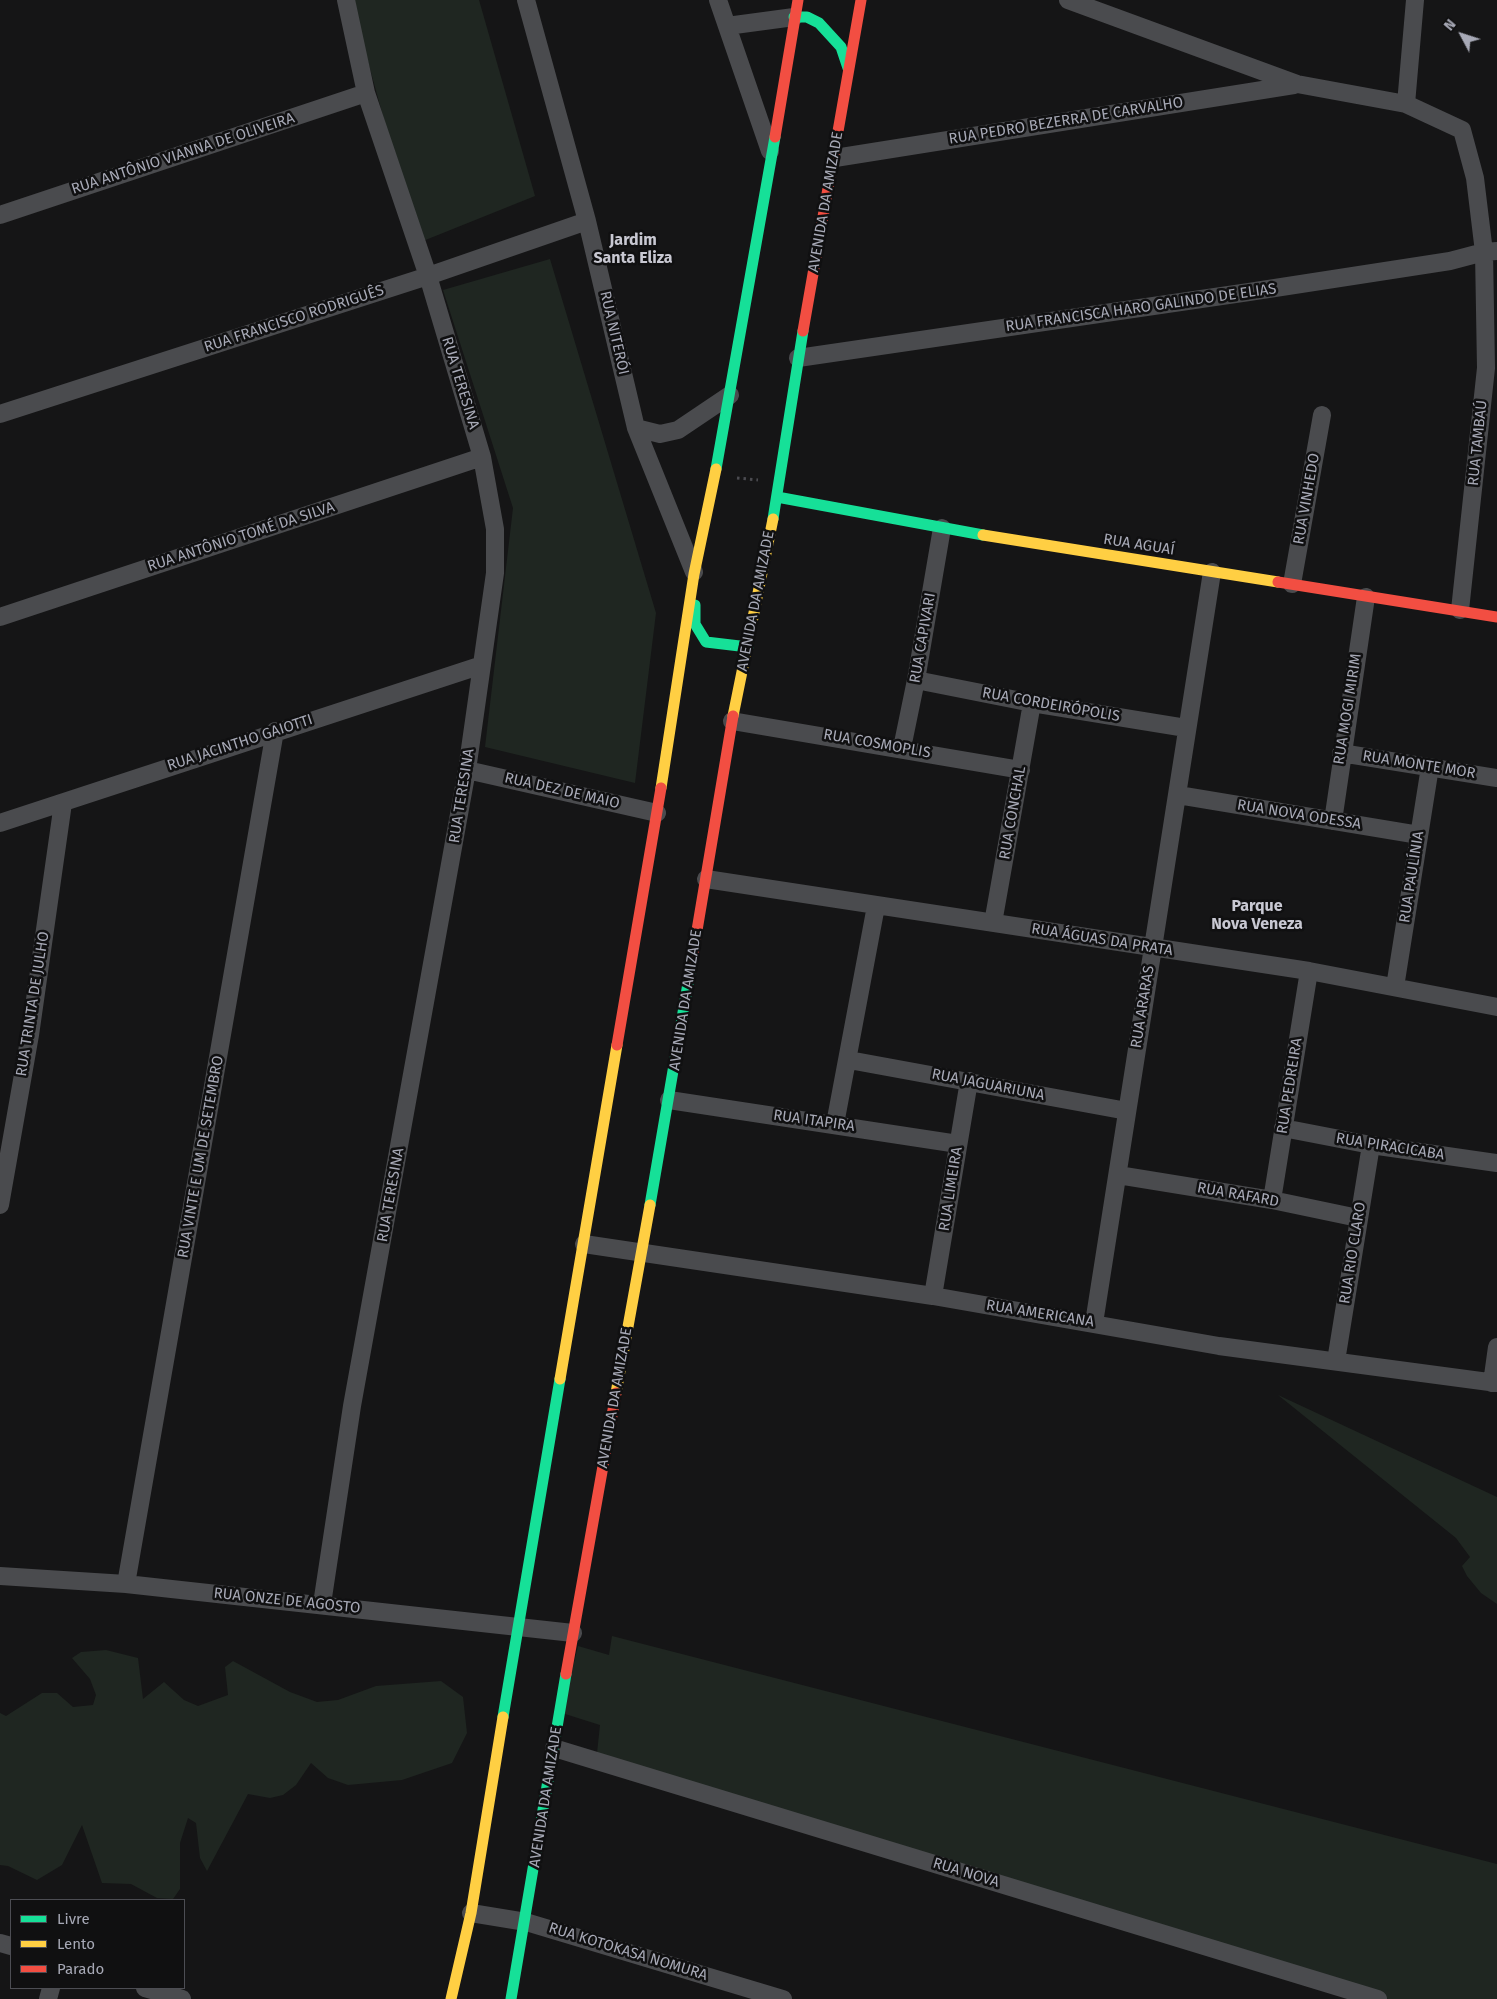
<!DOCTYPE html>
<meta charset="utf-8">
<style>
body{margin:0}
#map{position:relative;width:1497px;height:1999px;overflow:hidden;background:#151516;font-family:"Fira Sans",sans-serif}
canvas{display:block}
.legend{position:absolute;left:10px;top:1899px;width:175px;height:90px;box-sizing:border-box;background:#101011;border:1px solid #4c4d53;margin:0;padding:6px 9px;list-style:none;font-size:15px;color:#a7a9b6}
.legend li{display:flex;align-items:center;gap:10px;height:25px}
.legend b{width:25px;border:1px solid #4c4d53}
.north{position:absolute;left:1437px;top:10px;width:50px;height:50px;-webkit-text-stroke:4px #101011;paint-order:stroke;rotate:310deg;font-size:14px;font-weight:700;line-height:20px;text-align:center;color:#a7a9b6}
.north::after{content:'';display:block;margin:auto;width:18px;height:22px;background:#a7a9b6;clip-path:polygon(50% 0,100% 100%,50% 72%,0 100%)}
</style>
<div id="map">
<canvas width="1497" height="1999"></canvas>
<ul class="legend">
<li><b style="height:6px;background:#16e098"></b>Livre</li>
<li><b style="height:6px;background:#ffcf43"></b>Lento</li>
<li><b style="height:6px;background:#f24e42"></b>Parado</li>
</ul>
<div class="north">N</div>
</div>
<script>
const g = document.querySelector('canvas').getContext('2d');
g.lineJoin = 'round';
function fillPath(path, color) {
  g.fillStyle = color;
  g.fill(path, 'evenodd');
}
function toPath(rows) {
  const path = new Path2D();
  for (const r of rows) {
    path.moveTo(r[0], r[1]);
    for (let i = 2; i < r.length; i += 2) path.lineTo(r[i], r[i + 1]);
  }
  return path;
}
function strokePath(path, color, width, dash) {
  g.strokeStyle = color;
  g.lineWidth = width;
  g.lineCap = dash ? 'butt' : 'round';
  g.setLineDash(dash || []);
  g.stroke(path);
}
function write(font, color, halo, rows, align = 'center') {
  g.font = font + ' "Fira Sans",sans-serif';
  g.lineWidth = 5;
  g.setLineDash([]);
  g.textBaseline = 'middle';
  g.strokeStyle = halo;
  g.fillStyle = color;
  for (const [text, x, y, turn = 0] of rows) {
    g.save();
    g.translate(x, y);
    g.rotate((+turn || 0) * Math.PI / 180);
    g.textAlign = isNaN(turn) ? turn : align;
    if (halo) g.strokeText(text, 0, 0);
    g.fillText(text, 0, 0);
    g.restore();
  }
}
const green = toPath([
 [351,0,479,0,535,196,418,243],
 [550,259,656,613,635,783,485,747,513,508,443,290],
 [1278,1395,1497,1497,1497,1604,1481,1593,1467,1576,1462,1566,1470,1557,1456,1538],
 [612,1636,1497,1864,1497,1999,1388,1999,597,1753,600,1725,562,1713,578,1646,609,1655],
 [106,1650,138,1658,143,1699,164,1682,184,1700,198,1706,228,1695,225,1667,233,1661,290,1692,317,1702,338,1700,376,1686,441,1681,463,1697,467,1733,452,1763,402,1780,348,1785,328,1778,311,1763,296,1785,283,1795,270,1798,248,1794,207,1871,200,1858,196,1823,188,1818,180,1843,180,1889,173,1899,157,1898,131,1884,102,1883,82,1825,62,1865,37,1880,8,1866,0,1865,0,1713,6,1716,42,1693,57,1693,73,1707,93,1705,96,1695,90,1679,72,1658,81,1652]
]);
const path = toPath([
 [737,478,758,480]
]);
const street = toPath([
 [526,0,587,221,636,428,694,572],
 [718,0,770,151],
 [1068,0,1297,84,1406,104,1462,130,1475,178,1484,252,1486,368,1460,610],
 [727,26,794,17],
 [1406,104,1415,0],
 [835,158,1294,85],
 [0,215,366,93],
 [798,358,1249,292,1450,261,1484,252,1497,251],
 [0,414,428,276,587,221],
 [636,428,660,434,678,430,730,395],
 [1292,584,1322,415],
 [0,617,482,457],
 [916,680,1032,703,1186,728],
 [732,721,1021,770],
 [902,748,916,680,942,528],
 [1341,753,1497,778],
 [467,770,657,813],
 [1178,795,1419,835],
 [1333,821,1366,597],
 [0,823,482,665],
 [706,879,1309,971,1497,1007],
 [993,923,1032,703],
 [1395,987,1430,767],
 [849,1060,1127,1111],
 [669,1100,958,1144],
 [835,1124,876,906],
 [1283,1128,1371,1145,1497,1163],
 [1118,1175,1272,1200,1358,1218],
 [1272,1200,1309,971],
 [0,1205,30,1035,63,803],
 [584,1244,933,1296,1219,1346,1497,1383],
 [933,1296,969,1081],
 [1094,1323,1212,572],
 [1336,1361,1371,1145],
 [1492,1383,1497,1347],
 [0,1576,126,1584,573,1633],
 [126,1584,275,731],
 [322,1604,352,1406,467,770,495,573,495,529,482,457,428,276,366,93,346,0],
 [554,1748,1378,1999],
 [471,1913,526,1922,783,1999],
 [0,1943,11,1946],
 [145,1988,182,1999],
 [48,1999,51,1988]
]);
const fast = toPath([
 [794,17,807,17,819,23,841,47,848,68],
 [716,469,775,137],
 [777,497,983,535],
 [773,519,803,331],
 [695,605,695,624,706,642,748,647],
 [650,1205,692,960],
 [503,1717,560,1379],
 [511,1999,566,1674]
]);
const slow = toPath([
 [983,535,1278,582],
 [733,716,773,519],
 [661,788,694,574,716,469],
 [560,1379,617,1045],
 [616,1393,650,1205],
 [451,1999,471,1913,503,1717]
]);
const jam = toPath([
 [775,137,798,0],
 [803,331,861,0],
 [1278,582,1497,617],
 [692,960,733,716],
 [617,1045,661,788],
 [566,1674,616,1393]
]);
const streetNames = [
 ["RUA PEDRO BEZERRA DE CARVALHO",1066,121,-9],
 ["RUA ANTÔNIO VIANNA DE OLIVEIRA",183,154,-18],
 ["AVENIDA DA AMIZADE",826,202,-80],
 ["RUA FRANCISCA HARO GALINDO DE ELIAS",1141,308,-8],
 ["RUA FRANCISCO RODRIGUÊS",294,319,-18],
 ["RUA NITERÓI",614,333,77],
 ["RUA TERESINA",460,383,73],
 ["RUA TAMBAÚ",1478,443,-84],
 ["RUA VINHEDO",1307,499,-80],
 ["RUA ANTÔNIO TOMÉ DA SILVA",241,537,-18],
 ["RUA AGUAÍ",1139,545,9],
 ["AVENIDA DA AMIZADE",756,601,-79],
 ["RUA CAPIVARI",923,638,-80],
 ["RUA CORDEIRÓPOLIS",1051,705,10],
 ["RUA MOGI MIRIM",1348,709,-81],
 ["RUA JACINTHO GAIOTTI",240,743,-18],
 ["RUA COSMOPLIS",877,744,10],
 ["RUA MONTE MOR",1419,765,9],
 ["RUA DEZ DE MAIO",562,791,13],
 ["RUA TERESINA",462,796,-81],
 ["RUA CONCHAL",1013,813,-80],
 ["RUA NOVA ODESSA",1299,815,9],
 ["RUA PAULÍNIA",1412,877,-81],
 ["RUA ÁGUAS DA PRATA",1102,940,9],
 ["AVENIDA DA AMIZADE",686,1000,-81],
 ["RUA TRINTA DE JULHO",33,1004,-81],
 ["RUA ARARAS",1143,1007,-81],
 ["RUA JAGUARIUNA",988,1085,11],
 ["RUA PEDREIRA",1290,1086,-81],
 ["RUA ITAPIRA",814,1121,8],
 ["RUA PIRACICABA",1390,1147,9],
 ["RUA VINTE E UM DE SETEMBRO",201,1157,-80],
 ["RUA LIMEIRA",951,1189,-81],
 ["RUA TERESINA",391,1195,-80],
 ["RUA RAFARD",1238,1195,10],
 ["RUA RIO CLARO",1353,1253,-81],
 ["RUA AMERICANA",1040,1314,9],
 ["AVENIDA DA AMIZADE",615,1398,-80],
 ["RUA ONZE DE AGOSTO",287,1601,6],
 ["AVENIDA DA AMIZADE",546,1797,-81],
 ["RUA NOVA",966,1873,17],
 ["RUA KOTOKASA NOMURA",628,1952,17]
];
const neighbourhoodNames = [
 ["Jardim",633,241],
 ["Santa Eliza",633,259],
 ["Parque",1257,907],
 ["Nova Veneza",1257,925]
];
fillPath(green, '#1f2621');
strokePath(path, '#4b4b50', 3, [2.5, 4]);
strokePath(street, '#4a4b4e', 18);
strokePath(fast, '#16e098', 11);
strokePath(slow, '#ffcf43', 11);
strokePath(jam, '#f24e42', 11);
write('15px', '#a7a9b6', '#101011', streetNames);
write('bold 16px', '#c8c8d2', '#101011', neighbourhoodNames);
</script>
